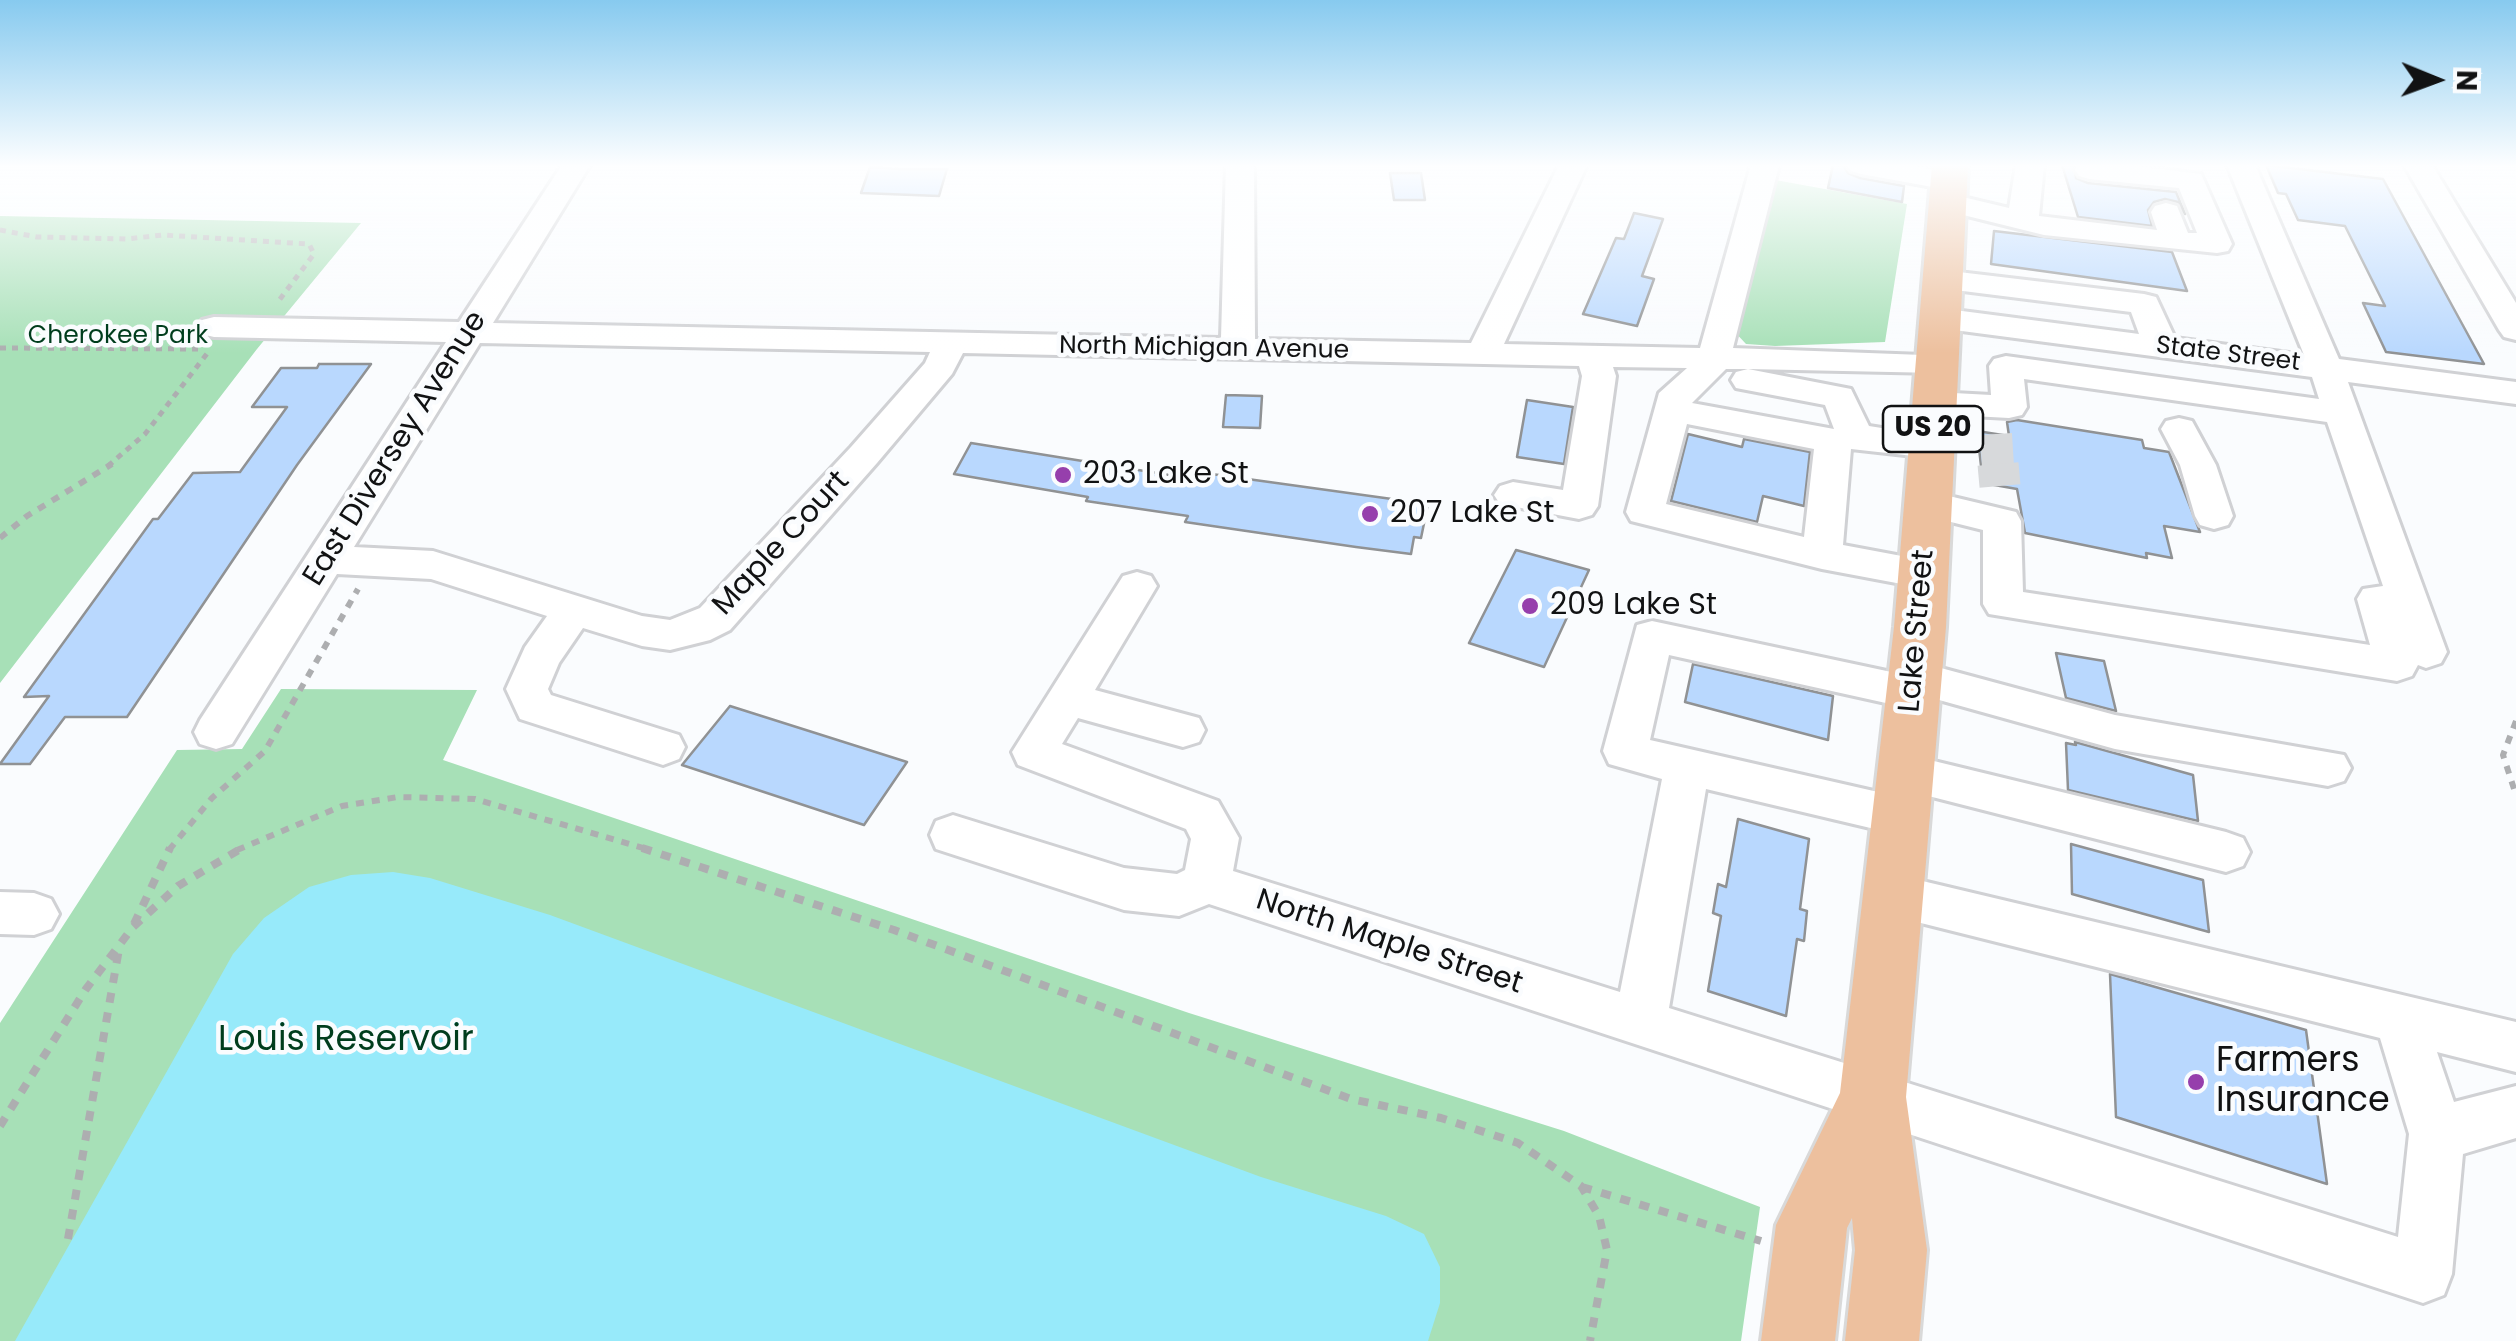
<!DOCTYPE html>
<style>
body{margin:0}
#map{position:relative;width:2516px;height:1341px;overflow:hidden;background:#fafcfe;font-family:Poppins,sans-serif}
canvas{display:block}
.north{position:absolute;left:2386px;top:30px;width:100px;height:100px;-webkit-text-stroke:8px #fafcfe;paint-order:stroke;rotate:91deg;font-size:28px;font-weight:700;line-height:40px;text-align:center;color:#111213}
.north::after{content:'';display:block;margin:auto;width:35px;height:45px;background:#111213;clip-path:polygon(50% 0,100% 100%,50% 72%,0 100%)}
</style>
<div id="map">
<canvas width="2516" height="1341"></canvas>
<div class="north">N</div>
</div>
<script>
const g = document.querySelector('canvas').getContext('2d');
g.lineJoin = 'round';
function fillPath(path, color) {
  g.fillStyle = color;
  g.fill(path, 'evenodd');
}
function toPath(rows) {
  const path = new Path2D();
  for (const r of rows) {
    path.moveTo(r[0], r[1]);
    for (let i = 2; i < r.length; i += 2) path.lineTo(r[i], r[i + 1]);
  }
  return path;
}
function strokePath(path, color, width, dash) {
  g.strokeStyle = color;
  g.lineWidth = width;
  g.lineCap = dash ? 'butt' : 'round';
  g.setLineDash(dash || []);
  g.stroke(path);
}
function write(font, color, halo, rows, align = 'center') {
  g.font = font + ' Poppins,sans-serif';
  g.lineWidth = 9;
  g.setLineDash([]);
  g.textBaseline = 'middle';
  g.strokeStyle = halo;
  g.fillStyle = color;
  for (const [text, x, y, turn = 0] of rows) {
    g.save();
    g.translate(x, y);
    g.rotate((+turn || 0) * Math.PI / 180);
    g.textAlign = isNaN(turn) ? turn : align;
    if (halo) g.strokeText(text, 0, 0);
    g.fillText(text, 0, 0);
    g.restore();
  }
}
const green = toPath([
 [1770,179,1907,204,1885,342,1775,346,1746,344,1733,330],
 [0,216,361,223,257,349,0,683],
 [281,689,477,690,443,760,1189,1013,1564,1131,1760,1207,1741,1341,0,1341,0,1023,177,750,242,749]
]);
const water = toPath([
 [393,872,430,878,550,915,1261,1177,1386,1216,1424,1234,1440,1267,1440,1303,1428,1341,15,1341,233,954,264,918,309,887,351,875]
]);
const building = toPath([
 [1833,165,1843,165,1848,173,1860,178,1904,186,1902,202,1828,188,1833,165],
 [2062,165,2074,165,2076,178,2088,183,2176,192,2185,214,2178,202,2165,199,2154,202,2148,210,2152,226,2078,217,2062,165],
 [2266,165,2383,179,2484,364,2386,352,2363,303,2385,306,2345,226,2298,220,2286,194,2278,193,2266,165],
 [870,167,899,169,947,169,939,196,861,193,870,167],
 [1421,173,1425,200,1394,200,1390,173,1421,173],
 [1634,213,1663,219,1642,276,1654,279,1637,326,1583,314,1616,238,1624,239,1634,213],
 [1994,231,2172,252,2187,291,1991,264,1994,231],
 [319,364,371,364,297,465,127,717,65,717,30,764,0,764,49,696,24,697,153,519,158,519,193,473,240,472,287,407,252,407,281,368,317,368,319,364],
 [1226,395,1262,396,1260,428,1223,427,1226,395],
 [1527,400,1573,407,1564,464,1517,457,1527,400],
 [2017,420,2142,440,2144,448,2169,452,2200,532,2164,526,2172,558,2146,553,2147,558,2025,533,2017,489,1983,483,1977,431,2009,436,2007,422,2017,420],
 [1688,434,1742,447,1744,439,1810,452,1804,506,1763,496,1757,522,1671,501,1688,434],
 [971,443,1194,479,1197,472,1428,504,1421,538,1414,537,1411,554,1356,547,1185,522,1188,516,1086,501,1088,497,954,474,971,443],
 [1516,550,1589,570,1544,667,1469,643,1516,550],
 [2056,653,2104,661,2116,711,2066,698,2056,653],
 [1693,664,1833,696,1828,740,1685,702,1693,664],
 [730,706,907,762,864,825,682,765,730,706],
 [2075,742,2193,775,2198,821,2068,790,2066,743,2076,745,2075,742],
 [1738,819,1809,839,1800,909,1807,911,1804,941,1797,939,1786,1016,1708,991,1721,916,1713,913,1718,884,1726,887,1738,819],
 [2071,844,2203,880,2209,932,2072,894,2071,844],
 [2110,974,2306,1030,2327,1184,2116,1117,2110,974]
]);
const minorTunnelFar1 = toPath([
 [1996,434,1998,466]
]);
const minorTunnel = toPath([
 [1998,464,2000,486]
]);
const pathFar2 = toPath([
 [0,230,37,237,126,239,163,235,309,244,314,254,277,303],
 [0,348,200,349],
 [108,466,145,434,209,351]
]);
const pathFar1 = toPath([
 [0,538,27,516,112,464],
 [2516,721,2503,755,2516,795],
 [169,850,212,798,265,751,358,589],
 [237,850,342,806,398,797,475,799,650,850]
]);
const path = toPath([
 [642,848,894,930,1351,1099,1441,1118,1518,1143,1581,1186,1599,1216,1607,1250,1590,1341],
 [134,924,170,848],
 [0,1126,86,989,133,927,178,886,242,848],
 [1582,1187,1761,1241],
 [68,1239,119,949]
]);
const minor = toPath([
 [562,165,590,165,493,323,1221,338,1226,165,1254,165,1255,339,1471,343,1559,165,1587,165,1504,344,1700,348,1751,165,1779,165,1733,348,1950,356,1955,363,1950,370,1938,373,1748,369,1851,389,1869,426,1945,438,1950,446,1945,454,1932,458,1851,449,1843,545,1923,560,1937,564,1943,574,1937,584,1923,588,1822,569,1631,521,1626,512,1659,393,1687,368,1613,367,1616,376,1598,506,1592,515,1579,519,1500,504,1494,495,1500,486,1513,482,1563,490,1582,376,1579,366,963,353,952,374,877,463,730,630,710,640,670,650,642,646,583,628,559,663,548,689,551,695,679,735,685,747,679,759,663,765,520,719,506,689,525,647,547,616,431,579,337,574,232,744,216,749,200,744,194,732,200,720,446,342,214,337,202,334,197,327,202,320,214,317,459,322,562,165],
 [480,343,930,352,925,363,851,447,700,608,670,620,642,616,433,551,354,547,480,343],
 [1726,369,1748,369,1736,372,1731,380,1736,388,1825,405,1834,429,1692,403,1726,369],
 [1687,424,1814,449,1804,537,1666,504,1687,424],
 [1847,165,1909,165,1959,175,1964,181,1959,187,1949,190,1861,174,1851,171,1847,165],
 [2016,165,2044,165,2039,216,2157,230,2151,212,2155,206,2166,203,2177,206,2188,233,2197,233,2179,188,2089,179,2079,176,2075,170,2078,165,2126,165,2201,174,2232,244,2228,251,2217,253,2044,235,1935,208,1931,202,1935,196,1946,193,2009,208,2016,165],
 [2227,165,2255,165,2339,359,2516,382,2516,404,2348,382,2447,652,2441,663,2426,668,2418,665,2412,676,2397,681,1989,614,1983,604,1983,530,1915,513,1909,504,1915,495,1928,491,2016,512,2021,521,2023,592,2370,645,2357,599,2363,589,2383,586,2327,422,2024,379,2027,407,2022,415,2009,418,1935,414,1923,411,1917,403,1923,395,1935,392,1991,395,1989,366,1994,359,2006,356,2319,399,2312,377,1939,328,1927,325,1923,318,1927,311,1939,308,2139,334,2131,312,1931,287,1926,280,1931,273,1942,270,2144,294,2156,297,2175,338,2304,355,2227,165],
 [2404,165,2432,165,2516,303,2516,340,2504,337,2499,330,2404,165],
 [2179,418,2192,421,2216,465,2233,516,2228,525,2214,529,2200,525,2195,516,2180,465,2161,429,2166,421,2179,418],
 [1137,572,1151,576,1157,586,1095,690,1199,718,1205,730,1199,742,1183,747,1078,718,1062,744,1218,801,1239,838,1233,871,1620,992,1662,779,1609,764,1603,751,1637,625,1652,621,1896,673,1900,666,1915,661,2115,715,2344,755,2351,768,2344,781,2328,786,2115,749,1932,698,1928,705,1913,709,1669,655,1650,740,1900,797,1916,802,1923,816,1916,830,1900,835,1706,789,1669,1008,2398,1237,2409,1134,2380,1038,1893,916,1876,910,1869,895,1876,880,1893,874,2516,1022,2516,1072,2437,1052,2454,1102,2516,1086,2516,1138,2463,1154,2452,1274,2444,1295,2423,1303,1209,904,1179,916,1124,910,936,849,930,835,936,821,953,815,1124,868,1177,874,1185,870,1191,839,1186,829,1018,765,1012,752,1123,576,1137,572],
 [1905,754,2226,832,2243,838,2250,852,2243,866,2226,872,1905,790,1889,785,1882,772,1889,759,1905,754],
 [0,892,34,893,51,899,59,914,51,929,34,935,0,934,0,892]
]);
const major = toPath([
 [1932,165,1968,165,1946,627,1906,1097,1927,1250,1919,1341,1845,1341,1855,1250,1852,1218,1847,1228,1835,1341,1761,1341,1776,1225,1840,1093,1894,627,1932,165]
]);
const markers = [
 [1063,475,10,"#963fac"],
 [1370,514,10,"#963fac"],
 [1530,606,10,"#963fac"],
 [2196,1082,10,"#963fac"]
];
const farParknames = [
 ["Cherokee Park",118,337]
];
const farStreetnames = [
 ["North Michigan Avenue",1204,349,1],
 ["State Street",2228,355,7]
];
const shields = [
 [1933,429,100]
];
const shieldNames = [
 ["US 20",1933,429]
];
const streetNames = [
 ["East Diversey Avenue",396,449,-58],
 ["Maple Court",782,544,-47],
 ["Lake Street",1918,631,-85],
 ["North Maple Street",1389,943,18]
];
const poiNames = [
 ["203 Lake St",1083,475],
 ["207 Lake St",1390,514],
 ["209 Lake St",1550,606]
];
const nearParknames = [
 ["Louis Reservoir",346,1041]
];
const nearPoinames = [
 ["Farmers",2216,1062],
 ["Insurance",2216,1102]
];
fillPath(green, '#a7e0b7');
fillPath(water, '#97eafa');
fillPath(building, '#b9d8fe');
strokePath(building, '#909294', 2.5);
strokePath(minorTunnelFar1, '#d7d9db', 32, [32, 16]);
strokePath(minorTunnel, '#d7d9db', 41, [41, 21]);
strokePath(minor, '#d0d1d4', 6);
strokePath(major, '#d9d9d9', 6);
strokePath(pathFar2, '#adaeb0', 5, [6, 6]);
strokePath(pathFar1, '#adaeb0', 6, [8, 8]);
strokePath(path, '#adaeb0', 8, [10, 10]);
fillPath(minor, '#fff');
fillPath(major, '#edc09e');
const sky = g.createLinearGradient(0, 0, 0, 353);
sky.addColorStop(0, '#87caef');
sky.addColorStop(0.47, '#fdfeff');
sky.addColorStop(1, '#fdfeff00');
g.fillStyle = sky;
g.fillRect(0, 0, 2516, 353);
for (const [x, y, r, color] of markers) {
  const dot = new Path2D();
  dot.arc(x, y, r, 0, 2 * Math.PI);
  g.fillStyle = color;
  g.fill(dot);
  strokePath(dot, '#fafcfe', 4);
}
write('25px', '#003d1d', '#fafcfe', farParknames);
write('25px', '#111213', '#fafcfe', farStreetnames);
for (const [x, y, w] of shields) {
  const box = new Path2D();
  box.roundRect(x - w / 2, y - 23, w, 46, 8);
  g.fillStyle = '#fafcfe';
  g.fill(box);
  strokePath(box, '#111213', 2.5);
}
write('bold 28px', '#111213', null, shieldNames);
write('30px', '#111213', '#fafcfe', streetNames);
write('30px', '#111213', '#fafcfe', poiNames, 'left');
write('35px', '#003d1d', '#fafcfe', nearParknames);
write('35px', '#111213', '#fafcfe', nearPoinames, 'left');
</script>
